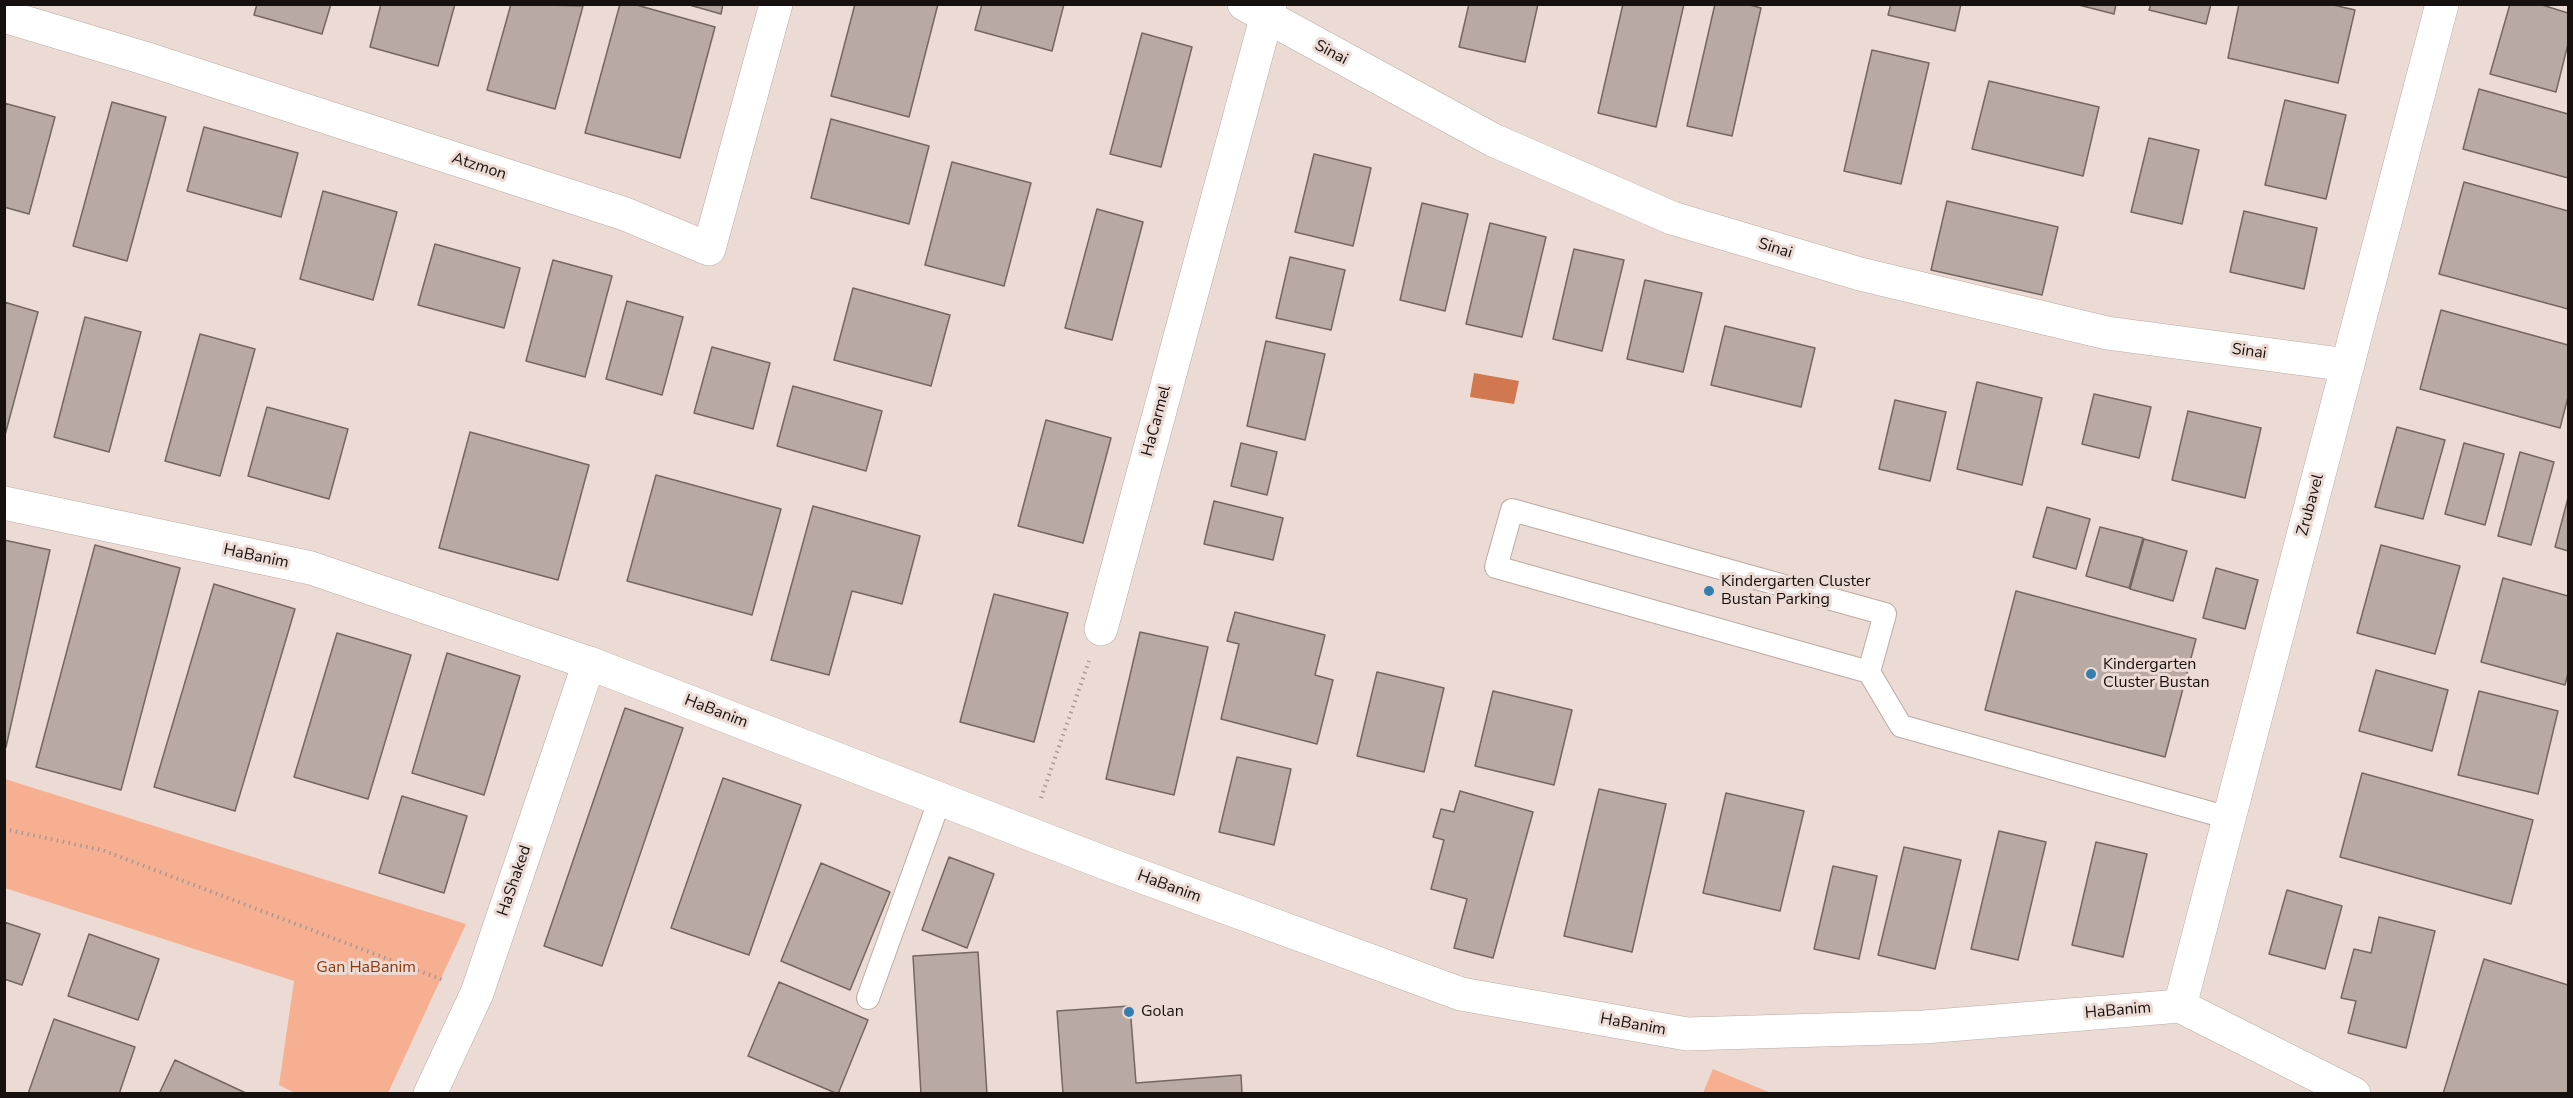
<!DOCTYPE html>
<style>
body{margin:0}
#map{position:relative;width:2573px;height:1098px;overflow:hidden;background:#ecdbd4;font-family:"Nunito Sans",sans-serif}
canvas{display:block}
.frame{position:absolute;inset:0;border:6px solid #16100e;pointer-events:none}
</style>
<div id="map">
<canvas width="2573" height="1098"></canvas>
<div class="frame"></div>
</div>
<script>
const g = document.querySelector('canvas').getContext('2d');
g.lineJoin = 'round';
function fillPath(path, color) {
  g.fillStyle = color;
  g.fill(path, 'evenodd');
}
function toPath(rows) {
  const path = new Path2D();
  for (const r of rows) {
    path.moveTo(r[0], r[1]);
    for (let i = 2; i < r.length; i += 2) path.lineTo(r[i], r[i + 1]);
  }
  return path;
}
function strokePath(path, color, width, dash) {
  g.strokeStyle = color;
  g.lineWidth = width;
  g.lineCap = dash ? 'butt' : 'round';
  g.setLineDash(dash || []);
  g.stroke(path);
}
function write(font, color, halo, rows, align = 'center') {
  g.font = font + ' "Nunito Sans",sans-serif';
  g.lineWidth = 6;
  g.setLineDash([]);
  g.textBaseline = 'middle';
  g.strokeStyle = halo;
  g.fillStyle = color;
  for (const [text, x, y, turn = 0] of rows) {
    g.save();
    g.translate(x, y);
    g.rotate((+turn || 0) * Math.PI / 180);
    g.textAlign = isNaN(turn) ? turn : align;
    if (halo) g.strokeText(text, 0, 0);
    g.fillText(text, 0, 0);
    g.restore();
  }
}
const green = toPath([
 [5,779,466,924,388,1093,295,1093,279,1085,294,981,5,888],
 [1713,1069,1771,1093,1703,1093]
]);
const water = toPath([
 [1474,373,1519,381,1514,404,1470,397]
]);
const building = toPath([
 [257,4,331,4,322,34,254,15,257,4],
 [381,4,455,4,438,66,370,47,381,4],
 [511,4,583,6,555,109,487,90,511,4],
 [620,4,633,4,715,27,680,158,585,133,620,4],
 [686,4,723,4,721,14,686,4],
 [855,4,938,4,909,117,831,96,855,4],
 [982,4,1064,4,1052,51,975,30,982,4],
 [1469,4,1538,4,1525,62,1459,47,1469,4],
 [1623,4,1684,4,1656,127,1598,113,1623,4],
 [1715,4,1746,4,1761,8,1732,136,1687,126,1715,4],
 [1891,4,1961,4,1955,31,1888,15,1891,4],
 [2075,4,2116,4,2114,14,2075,4],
 [2151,4,2211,4,2206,24,2149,10,2151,4],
 [2239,4,2329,4,2355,10,2338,83,2228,58,2239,4],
 [2510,4,2539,4,2568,13,2568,44,2556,92,2490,74,2510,4],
 [1142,33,1192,47,1161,167,1110,154,1142,33],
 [1872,50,1929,63,1901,184,1844,171,1872,50],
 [1989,81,2099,107,2083,176,1972,149,1989,81],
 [2479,89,2568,114,2568,178,2463,149,2479,89],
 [2285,100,2346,115,2326,199,2265,185,2285,100],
 [112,102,166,117,127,261,73,246,112,102],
 [4,103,55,117,29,214,4,207,4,103],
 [831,119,929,146,909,224,811,198,831,119],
 [204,127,298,153,281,217,187,191,204,127],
 [2149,138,2199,150,2182,224,2131,212,2149,138],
 [1314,154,1371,168,1353,246,1295,232,1314,154],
 [952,162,1031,183,1004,286,925,265,952,162],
 [2464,182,2568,211,2568,309,2439,274,2464,182],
 [323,191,397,212,373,300,300,279,323,191],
 [1947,201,2058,227,2042,295,1931,270,1947,201],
 [1422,203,1468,214,1445,311,1400,300,1422,203],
 [1097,209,1143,222,1112,340,1065,328,1097,209],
 [2244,211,2317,228,2304,289,2230,272,2244,211],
 [1490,223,1546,237,1522,337,1466,324,1490,223],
 [435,244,520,268,504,328,418,305,435,244],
 [1574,249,1624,260,1602,351,1553,339,1574,249],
 [1290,257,1345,270,1331,330,1276,318,1290,257],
 [553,260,612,276,585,377,526,361,553,260],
 [1645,280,1702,293,1683,372,1627,359,1645,280],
 [853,288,950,315,931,386,834,360,853,288],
 [627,301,683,317,662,395,606,379,627,301],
 [4,302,38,312,5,435,4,435,4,302],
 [2441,310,2568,345,2568,397,2560,428,2420,389,2441,310],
 [85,317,141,332,109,452,54,437,85,317],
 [1725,326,1815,348,1801,407,1711,385,1725,326],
 [200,334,255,349,220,476,165,461,200,334],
 [1266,341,1325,354,1305,440,1247,426,1266,341],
 [712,347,770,363,753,429,694,413,712,347],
 [1977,382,2042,398,2022,485,1957,469,1977,382],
 [793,386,882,411,866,471,777,446,793,386],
 [2094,394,2151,407,2139,458,2082,444,2094,394],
 [1895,400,1946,412,1930,481,1879,469,1895,400],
 [267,407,348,429,329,499,248,476,267,407],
 [2188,411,2261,428,2245,498,2172,480,2188,411],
 [1046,420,1111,438,1083,543,1018,526,1046,420],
 [2397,427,2445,440,2423,519,2375,507,2397,427],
 [470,432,589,465,558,580,439,548,470,432],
 [1241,443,1277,452,1267,495,1231,486,1241,443],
 [2464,443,2504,454,2485,525,2445,514,2464,443],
 [2520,452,2554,462,2531,545,2498,536,2520,452],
 [656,475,781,509,752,615,627,581,656,475],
 [2568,498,2568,551,2555,547,2568,498],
 [1214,501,1283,518,1273,560,1204,544,1214,501],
 [813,506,920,536,902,604,852,591,829,675,771,660,813,506],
 [2047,507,2090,519,2076,569,2033,557,2047,507],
 [2100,527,2143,538,2129,588,2086,576,2100,527],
 [2144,539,2187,551,2173,601,2130,589,2144,539],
 [4,540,50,550,6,747,4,747,4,540],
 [95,545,180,568,121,790,36,767,95,545],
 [2381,545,2460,566,2435,654,2357,633,2381,545],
 [2216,568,2258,580,2245,629,2203,618,2216,568],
 [2503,578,2568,596,2568,673,2565,685,2481,662,2503,578],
 [214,584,295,609,235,811,154,787,214,584],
 [2016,591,2196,639,2165,757,1985,710,2016,591],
 [994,594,1068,613,1034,742,960,722,994,594],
 [1235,612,1325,635,1315,675,1333,680,1317,744,1221,719,1239,644,1227,641,1235,612],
 [1140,632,1208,647,1174,795,1106,779,1140,632],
 [337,633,411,655,368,799,294,777,337,633],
 [447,653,520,676,484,795,412,773,447,653],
 [2376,670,2448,690,2432,751,2359,731,2376,670],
 [1377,672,1444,688,1424,772,1357,756,1377,672],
 [1493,691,1572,710,1554,785,1475,766,1493,691],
 [2479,691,2558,711,2538,794,2458,775,2479,691],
 [625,708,683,728,602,966,544,946,625,708],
 [1237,757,1291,769,1274,845,1219,832,1237,757],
 [2362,773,2533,820,2511,904,2340,857,2362,773],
 [723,778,801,805,749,955,671,928,723,778],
 [1599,789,1666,804,1632,952,1564,936,1599,789],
 [1460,791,1533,812,1493,958,1454,948,1467,899,1431,889,1444,840,1433,837,1441,809,1454,812,1460,791],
 [1726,793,1804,811,1780,911,1703,893,1726,793],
 [402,796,467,816,444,893,379,873,402,796],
 [1999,831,2046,842,2018,960,1971,949,1999,831],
 [2096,842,2147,854,2123,957,2072,945,2096,842],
 [1904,847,1961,860,1935,969,1878,955,1904,847],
 [949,857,994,874,967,948,922,930,949,857],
 [821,863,890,892,850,990,781,961,821,863],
 [1833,866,1877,876,1859,959,1814,949,1833,866],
 [2287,890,2342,906,2325,969,2269,954,2287,890],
 [2379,917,2435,931,2406,1048,2348,1033,2356,1001,2341,998,2354,949,2371,953,2379,917],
 [4,922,40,934,22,985,4,979,4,922],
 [89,934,159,959,138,1020,68,996,89,934],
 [978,952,987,1094,921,1094,913,956,978,952],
 [2484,959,2568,985,2568,1094,2443,1094,2484,959],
 [779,982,868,1020,838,1094,748,1056,779,982],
 [1130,1006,1136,1083,1241,1075,1242,1094,1063,1094,1057,1011,1130,1006],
 [54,1019,135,1047,119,1094,28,1094,54,1019],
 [175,1060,248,1094,159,1094,175,1060]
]);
const path = toPath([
 [1041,798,1089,661],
 [4,829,102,850,443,980]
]);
const lane = toPath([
 [1869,672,1885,614,1512,510,1496,567,1869,672,1901,726,2229,818],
 [868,998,940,799]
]);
const street = toPath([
 [1244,4,1493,140,1672,218,1860,274,2107,333,2348,365],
 [4,16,144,58,625,214,709,249,776,4],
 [1101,629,1270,4],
 [2180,1006,2442,4],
 [430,1094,477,993,589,663]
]);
const secondary = toPath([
 [4,503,311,568,589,663,1105,863,1461,994,1687,1034,1924,1027,2180,1006,2354,1094]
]);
const markers = [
 [1709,591,6,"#347db1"],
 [2091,674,6,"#347db1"],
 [1129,1012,6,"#347db1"]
];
const streetNames = [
 ["Sinai",1331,53,28],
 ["Atzmon",479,167,18],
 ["Sinai",1775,249,17],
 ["Sinai",2249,352,8],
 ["HaCarmel",1157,421,-75],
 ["Zrubavel",2311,505,-75],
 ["HaBanim",256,557,12],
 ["HaBanim",716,712,21],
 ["HaShaked",515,881,-71],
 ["HaBanim",1169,887,20],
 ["HaBanim",2118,1011,-5],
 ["HaBanim",1633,1025,10]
];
const poiNames = [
 ["Kindergarten Cluster",1721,582],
 ["Bustan Parking",1721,600],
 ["Kindergarten",2103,665],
 ["Cluster Bustan",2103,683],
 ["Golan",1141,1012]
];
const parkNames = [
 ["Gan HaBanim",366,968]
];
fillPath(green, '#f6af90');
fillPath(water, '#d17850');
fillPath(building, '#b9a9a3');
strokePath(building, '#746660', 1.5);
strokePath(lane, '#bbaba4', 24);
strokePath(street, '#bbaba4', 34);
strokePath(secondary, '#bbaba4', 34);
strokePath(path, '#a79a94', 4, [1.5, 4.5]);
strokePath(lane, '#fff', 22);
strokePath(street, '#fff', 33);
strokePath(secondary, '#fff', 33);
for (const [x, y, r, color] of markers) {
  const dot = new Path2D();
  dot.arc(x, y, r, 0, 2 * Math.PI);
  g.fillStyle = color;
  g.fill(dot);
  strokePath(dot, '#ecdbd4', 2);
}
write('16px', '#16100e', '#ecdbd4', streetNames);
write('16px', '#16100e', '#ecdbd4', poiNames, 'left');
write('16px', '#8b390b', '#ecdbd4', parkNames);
</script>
